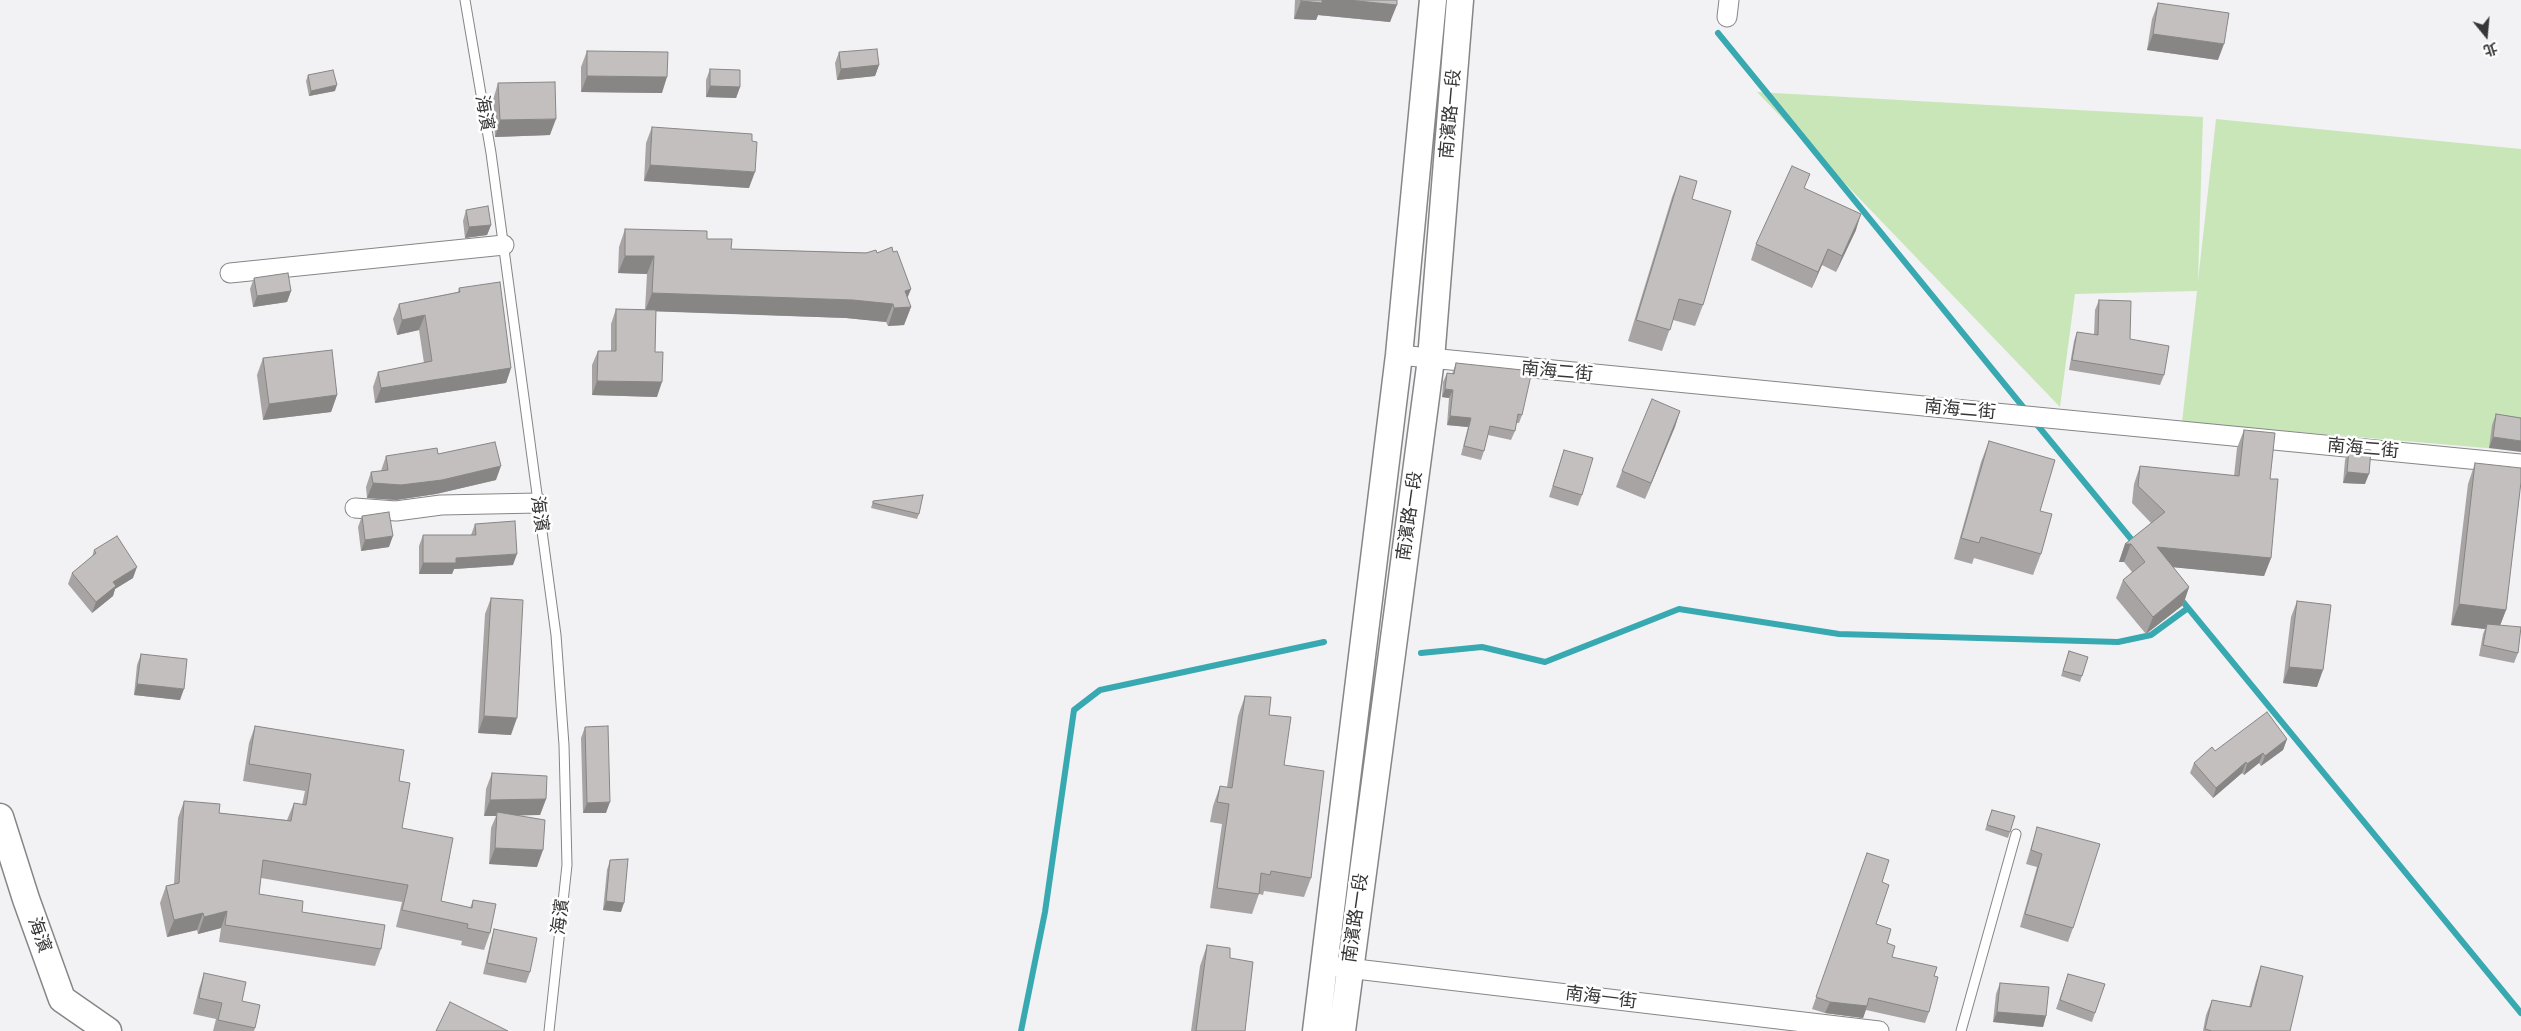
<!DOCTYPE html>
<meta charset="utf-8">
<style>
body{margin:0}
#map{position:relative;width:2521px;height:1031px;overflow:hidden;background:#f2f2f4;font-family:Arial,"Noto Sans TC",sans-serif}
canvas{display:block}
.north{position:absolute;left:2461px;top:10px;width:50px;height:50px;-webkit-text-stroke:4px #fff;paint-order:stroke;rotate:163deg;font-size:14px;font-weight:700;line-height:20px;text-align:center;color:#363637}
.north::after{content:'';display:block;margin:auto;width:18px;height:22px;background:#363637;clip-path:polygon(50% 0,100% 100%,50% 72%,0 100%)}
</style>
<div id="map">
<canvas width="2521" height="1031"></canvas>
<div class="north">北</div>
</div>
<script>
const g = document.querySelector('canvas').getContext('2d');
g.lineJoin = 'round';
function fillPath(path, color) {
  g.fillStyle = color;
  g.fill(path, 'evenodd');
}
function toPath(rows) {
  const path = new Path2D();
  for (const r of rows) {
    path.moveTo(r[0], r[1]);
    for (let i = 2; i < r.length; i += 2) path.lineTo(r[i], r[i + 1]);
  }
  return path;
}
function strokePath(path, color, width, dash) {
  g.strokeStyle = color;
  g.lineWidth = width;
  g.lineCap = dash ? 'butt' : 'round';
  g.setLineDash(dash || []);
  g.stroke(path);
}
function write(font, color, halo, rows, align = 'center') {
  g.font = font + ' Arial,"Noto Sans TC",sans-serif';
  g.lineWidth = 5;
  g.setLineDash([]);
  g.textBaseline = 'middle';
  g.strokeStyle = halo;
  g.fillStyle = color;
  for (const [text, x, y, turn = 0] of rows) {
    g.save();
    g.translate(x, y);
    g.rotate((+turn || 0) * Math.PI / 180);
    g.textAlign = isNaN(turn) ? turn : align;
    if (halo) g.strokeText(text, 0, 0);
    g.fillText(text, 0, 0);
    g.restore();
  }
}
const green = toPath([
 [1757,92,2203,117,2198,281,2216,119,2521,149,2521,451,2182,422,2197,291,2075,294,2060,407]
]);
const stream = toPath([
 [1718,33,2028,413],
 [2034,421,2136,545],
 [2179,597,2521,1013],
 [1421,653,1482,647,1545,662,1679,609,1839,634,2118,642,2151,635,2188,608],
 [1021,1031,1045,912,1074,710,1100,690,1324,642]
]);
const lane = toPath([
 [465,0,491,153,556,635,564,745,567,865,549,1031],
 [1961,1031,2016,834]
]);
const street = toPath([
 [1727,17,1729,0],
 [230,273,504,245],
 [1399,355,2521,464],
 [355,508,396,511,441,505,538,503],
 [1339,967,1879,1031]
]);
const secondary = toPath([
 [0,817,26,899,62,999,108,1031],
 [1316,1031,1399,355,1433,0],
 [1342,1031,1431,359,1460,0]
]);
const wall = toPath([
 [1295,0,1397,0,1390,22,1318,15,1316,20,1294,19],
 [2158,3,2218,60,2147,50,2152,19],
 [587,51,662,93,581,92,581,67],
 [839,52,879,65,875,76,837,80,835,63],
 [710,69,740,87,736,98,706,97,706,80],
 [308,75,335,91,309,96,306,81],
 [498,83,550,135,495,137,493,100],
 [652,127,749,188,644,181,646,143],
 [1680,176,1692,199,1703,305,1695,326,1673,320,1662,351,1628,341,1672,197],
 [1805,188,1856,230,1836,272,1822,265,1812,288,1751,260,1756,244],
 [466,210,491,225,487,235,465,238,463,221],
 [625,229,707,239,731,249,877,253,911,289,907,298,911,307,904,325,888,326,886,322,846,318,656,311,655,352,657,397,592,395,592,365,598,351,611,351,611,324,616,309,645,310,647,274,618,273,619,247],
 [254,278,291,291,287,302,253,307,250,289],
 [459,288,511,368,506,383,375,403,373,387,378,372,424,363,419,330,397,335,393,319,399,304,458,292],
 [2099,300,2130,339,2164,375,2160,385,2069,370,2074,341,2077,332,2094,335,2095,310],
 [263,358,337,395,331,412,263,420,257,375],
 [1456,363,1522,415,1519,423,1516,423,1515,431,1511,440,1488,435,1484,451,1481,460,1461,455,1468,427,1447,425,1449,398,1442,397,1443,382,1447,373,1452,374],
 [1680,411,1645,499,1616,487,1622,471],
 [2496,414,2521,418,2489,448,2492,425],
 [2244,430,2270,479,2271,558,2264,576,2173,567,2189,587,2183,605,2146,634,2116,598,2123,580,2132,572,2124,562,2119,562,2125,544,2151,523,2132,503,2134,484,2140,466,2234,476,2237,448],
 [1989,441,2040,511,2041,554,2033,575,1974,558,1972,564,1954,559,1981,462],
 [2349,449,2365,484,2343,483,2345,460],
 [1564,450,1582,495,1578,506,1549,497],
 [438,454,496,480,436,494,396,500,367,498,366,487,371,472,381,471,386,456],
 [2475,463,2506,610,2500,625,2518,653,2514,663,2479,656,2483,634,2485,629,2451,625,2468,484],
 [873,501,919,514,917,519,871,508],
 [362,516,389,547,361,551,358,527],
 [475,524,513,565,454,569,452,574,419,574,419,546,423,535,471,535],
 [94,550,133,578,115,589,113,596,92,613,68,584,72,573,92,557],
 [491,598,511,735,478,733,485,614],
 [2297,601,2317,687,2283,683,2291,617],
 [2069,651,2088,657,2080,682,2061,676],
 [141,654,180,700,134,695,137,665],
 [1245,696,1269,715,1284,765,1311,878,1304,897,1264,891,1263,895,1259,894,1252,914,1210,908,1222,824,1210,822,1213,806,1220,786,1227,787,1238,716],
 [255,726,399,781,402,828,441,901,470,908,473,900,490,933,484,950,461,945,462,941,396,927,402,902,261,878,259,894,302,912,381,949,375,966,219,942,221,928,198,934,197,930,167,937,160,903,166,886,174,884,178,818,184,801,219,813,287,820,294,803,302,805,305,791,243,781,249,743],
 [585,727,606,813,583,813,581,738],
 [2287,739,2283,750,2261,766,2259,763,2244,775,2242,773,2213,798,2190,773,2194,763,2215,751],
 [492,773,546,799,540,815,517,815,537,867,489,864,491,828,496,816,484,816,486,789],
 [1992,810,2015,816,2008,838,1985,830],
 [2037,827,2073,928,2068,942,2020,927,2037,867,2026,864],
 [1867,853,1882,882,1876,924,1887,943,1892,957,1934,976,1929,1012,1925,1023,1866,1010,1863,1018,1825,1013,1812,1009],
 [610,860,621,912,603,910,607,870],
 [494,929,530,972,526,983,483,974,491,940],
 [1207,945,1230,958,1245,1031,1191,1031,1200,966],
 [2261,966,2290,1031,2203,1031,2206,1015,2212,1000,2249,1007,2256,981],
 [204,973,242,1001,255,1028,254,1031,213,1031,216,1019,193,1014,199,989],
 [2068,974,2105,984,2092,1022,2056,1009],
 [2000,983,2046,1016,2043,1027,1993,1022,1996,994]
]);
const shadedWall = toPath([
 [1322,0,1348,0,1397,5,1390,22,1318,15,1316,20,1294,19,1301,1],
 [2153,34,2224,44,2218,60,2147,50],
 [879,65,875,76,837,80,841,69],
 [587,76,667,77,662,93,581,92],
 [337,85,335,91,309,96,311,91],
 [710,86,740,87,736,98,706,97],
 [556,119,550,135,495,137,500,120],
 [650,165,755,172,749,188,644,181],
 [1861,214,1856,230,1836,272,1842,256],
 [491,225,487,235,465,238,469,227],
 [1828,249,1822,265,1812,288,1818,272],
 [625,256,654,256,647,274,618,273],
 [911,289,904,306,911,307,904,325,888,326,894,308,905,291],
 [291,291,287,302,253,307,257,296],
 [652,293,853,300,893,304,886,322,846,318,645,311],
 [425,315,419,330,397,335,402,320],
 [511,368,506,383,375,403,381,388],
 [597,381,662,382,657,397,592,395],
 [1445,389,1453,390,1449,398,1442,397],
 [337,395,331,412,263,420,269,404],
 [1680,411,1675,427,1645,499,1651,483],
 [1450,416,1471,418,1468,427,1447,425],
 [2493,437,2521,441,2521,452,2489,448],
 [501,466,496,480,436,494,396,500,367,498,373,483],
 [2347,472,2369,474,2365,484,2343,483],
 [393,536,389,547,361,551,365,540],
 [2125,544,2131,544,2124,562,2119,562],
 [2157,547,2271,558,2264,576,2150,565],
 [517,554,513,565,454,569,452,574,419,574,423,563,456,558],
 [137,567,133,578,115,589,113,596,92,613,96,602,113,582],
 [2189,587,2183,605,2146,634,2153,617],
 [2459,604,2506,610,2498,631,2487,624,2485,629,2451,625],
 [2289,667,2323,670,2317,687,2283,683],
 [137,684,184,689,180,700,134,695],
 [484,716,517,718,511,735,478,733],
 [2287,739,2283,750,2261,766,2265,756],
 [2263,753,2259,763,2244,775,2247,764],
 [2246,762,2242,773,2213,798,2216,788],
 [546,799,540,815,497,816,497,812,496,816,484,816,490,800],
 [610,802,606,813,583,813,587,803],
 [495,848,543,850,537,867,489,864],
 [606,901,624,903,621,912,603,910],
 [227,911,221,928,198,934,204,917],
 [203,913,197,930,167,937,174,920],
 [1830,1002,1867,1006,1863,1018,1825,1013],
 [1997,1012,2046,1016,2043,1027,1993,1022]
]);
const building = toPath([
 [1301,0,1322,0,1322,3,1301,1,1301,0],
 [1348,0,1397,0,1397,5,1348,0],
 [2158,3,2229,13,2224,44,2153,34,2158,3],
 [877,49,879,65,841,69,839,52,877,49],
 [587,51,668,52,667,77,587,76,587,51],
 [710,69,740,70,740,87,710,86,710,69],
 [333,70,337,85,311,91,308,75,333,70],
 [555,82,556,119,500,120,498,83,555,82],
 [652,127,752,134,752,141,757,142,755,172,650,165,652,127],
 [1792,166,1810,174,1804,188,1861,214,1842,256,1828,249,1818,272,1756,244,1792,166],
 [1680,176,1697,181,1692,199,1731,211,1703,305,1679,299,1670,330,1636,320,1680,176],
 [488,206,491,225,469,227,466,210,488,206],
 [625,229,707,231,707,239,732,239,731,249,866,253,876,250,877,253,892,247,893,252,897,251,911,289,905,291,911,307,894,308,893,304,853,300,652,293,654,256,625,256,625,229],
 [288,273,291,291,257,296,254,278,288,273],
 [500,282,511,368,381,388,378,372,432,361,425,315,402,320,399,304,460,292,459,288,500,282],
 [2099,300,2131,301,2130,339,2169,346,2164,375,2072,360,2077,332,2098,335,2099,300],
 [616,309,656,310,655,352,663,352,662,382,597,381,598,351,616,351,616,309],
 [332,350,337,395,269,404,263,358,332,350],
 [1456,363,1532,371,1522,415,1518,414,1515,431,1490,426,1484,451,1464,446,1471,418,1450,416,1453,390,1445,389,1447,373,1454,374,1456,363],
 [1652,399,1680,411,1651,483,1622,471,1652,399],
 [2496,414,2521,418,2521,441,2493,437,2496,414],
 [2244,430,2275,433,2270,479,2278,479,2271,558,2157,547,2189,587,2153,617,2123,580,2145,562,2131,544,2125,544,2165,512,2138,486,2140,466,2239,476,2244,430],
 [1989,441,2055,460,2040,511,2052,514,2041,554,1981,537,1979,543,1961,538,1989,441],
 [495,442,501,466,442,480,401,485,373,483,371,472,388,470,386,456,437,448,438,454,495,442],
 [2349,449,2371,450,2369,474,2347,472,2349,449],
 [1564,450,1593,458,1582,495,1553,486,1564,450],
 [2475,463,2521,468,2521,482,2506,610,2459,604,2475,463],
 [923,495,919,514,873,503,873,501,923,495],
 [389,512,393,536,365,540,362,516,389,512],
 [515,521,517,554,456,558,456,563,423,563,423,535,476,535,475,524,515,521],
 [117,536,137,567,113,582,116,586,96,602,72,573,96,553,94,550,117,536],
 [491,598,523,600,517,718,484,716,491,598],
 [2297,601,2331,605,2323,670,2289,667,2297,601],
 [2487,624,2521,627,2518,653,2483,645,2487,624],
 [2069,651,2088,657,2082,676,2063,671,2069,651],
 [141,654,187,659,184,689,137,684,141,654],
 [1245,696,1271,697,1269,715,1291,717,1284,765,1324,771,1311,878,1271,871,1270,875,1261,873,1259,894,1217,888,1229,804,1217,802,1220,786,1232,788,1245,696],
 [2267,712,2287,739,2265,756,2263,753,2247,764,2246,762,2216,788,2194,763,2212,747,2215,751,2267,712],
 [255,726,404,750,399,781,410,783,402,828,453,838,441,901,472,908,473,900,496,904,490,933,467,928,468,924,402,910,408,885,263,860,259,894,303,901,302,912,385,925,381,949,225,925,227,911,204,917,203,913,174,920,166,886,179,883,184,801,220,804,219,813,291,821,294,803,306,805,311,774,249,764,255,726],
 [608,726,610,802,587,803,585,727,608,726],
 [492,773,547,776,546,799,490,800,492,773],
 [1992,810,2015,816,2010,832,1987,825,1992,810],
 [497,812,545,820,543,850,495,848,497,812],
 [2037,827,2100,844,2073,928,2025,914,2042,854,2031,850,2037,827],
 [1867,853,1889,860,1882,882,1889,885,1876,924,1891,929,1887,943,1895,946,1892,957,1937,967,1934,976,1938,977,1929,1012,1869,998,1867,1006,1830,1002,1816,997,1867,853],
 [628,859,624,903,606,901,610,860,628,859],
 [494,929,537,938,530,972,487,963,494,929],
 [1207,945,1230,948,1230,958,1253,962,1245,1031,1196,1031,1207,945],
 [2261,966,2303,976,2290,1031,2212,1031,2205,1029,2212,1000,2251,1007,2261,966],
 [204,973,246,982,242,1001,260,1005,255,1028,218,1020,222,1003,199,998,204,973],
 [2068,974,2105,984,2095,1013,2060,1000,2068,974],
 [2000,983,2049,987,2046,1016,1997,1012,2000,983],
 [450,1002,508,1031,436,1031,450,1002]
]);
const streetNames = [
 ["海濱",484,113,80],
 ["南濱路一段",1451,114,-85],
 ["南海二街",1557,372,5],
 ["南海二街",1960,410,5],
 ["南海二街",2363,449,5],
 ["海濱",539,514,82],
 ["南濱路一段",1410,516,-82],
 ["海濱",561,917,-83],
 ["南濱路一段",1356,918,-82],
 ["海濱",39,935,70],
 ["南海一街",1601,998,7]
];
fillPath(green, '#c9e6b9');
strokePath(stream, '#38a9b1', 6);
strokePath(lane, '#868688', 11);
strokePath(street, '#868688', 21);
strokePath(secondary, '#868688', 29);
strokePath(lane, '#fff', 9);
strokePath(street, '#fff', 19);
strokePath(secondary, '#fff', 26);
fillPath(wall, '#a7a4a3');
fillPath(shadedWall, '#888685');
fillPath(building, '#c2bfbe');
strokePath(building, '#888685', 1);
write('18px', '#363637', '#fff', streetNames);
</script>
